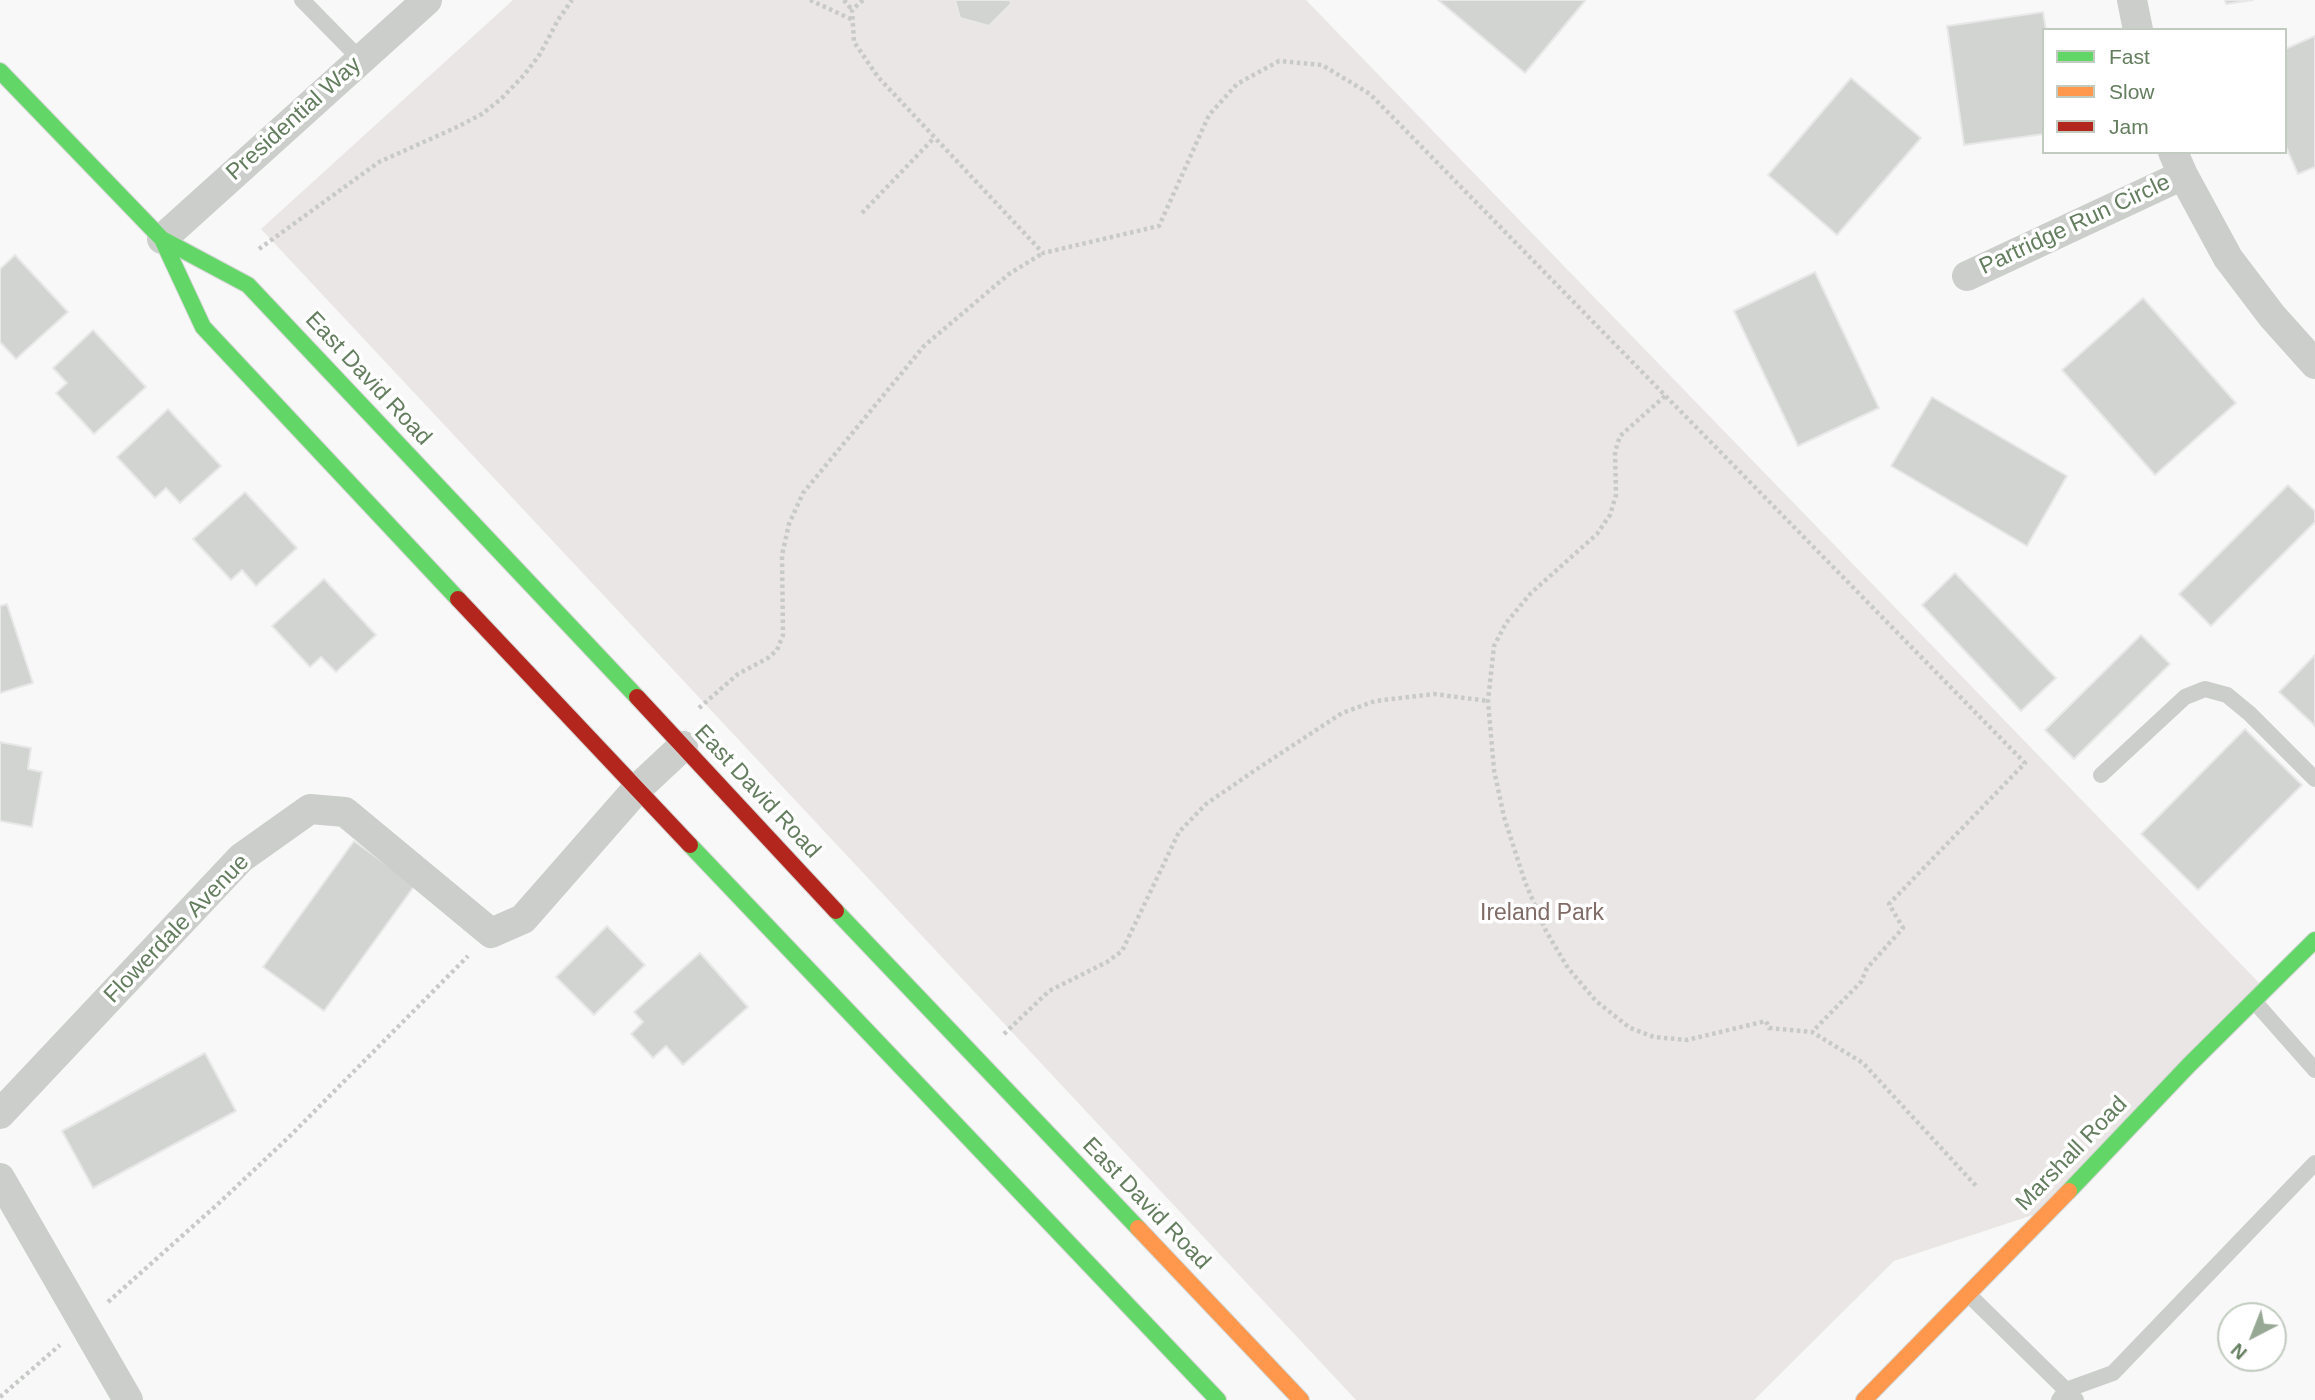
<!DOCTYPE html>
<style>
body{margin:0}
#map{position:relative;width:2315px;height:1400px;overflow:hidden;background:#f8f8f8;font-family:Arial,sans-serif}
canvas{display:block}
.legend{position:absolute;left:2042px;top:28px;width:245px;height:126px;box-sizing:border-box;background:#fff;border:2px solid #c1cbbf;margin:0;padding:9px 12px;list-style:none;font-size:21px;color:#637d5e}
.legend li{display:flex;align-items:center;gap:14px;height:35px}
.legend b{width:35px;border:2px solid #c1cbbf}
.north{position:absolute;left:2217px;top:1302px;width:70px;height:70px;box-sizing:border-box;background:#fff;border:2px solid #c1cbbf;border-radius:50%;rotate:222deg;font-size:19px;font-weight:700;line-height:28px;text-align:center;color:#637d5e}
.north::after{content:'';display:block;margin:auto;width:24px;height:32px;background:#97a894;clip-path:polygon(50% 0,100% 100%,50% 72%,0 100%)}
</style>
<div id="map">
<canvas width="2315" height="1400"></canvas>
<ul class="legend">
<li><b style="height:9px;background:#63d668"></b>Fast</li>
<li><b style="height:9px;background:#ff974d"></b>Slow</li>
<li><b style="height:9px;background:#b3261e"></b>Jam</li>
</ul>
<div class="north">N</div>
</div>
<script>
const g = document.querySelector('canvas').getContext('2d');
g.lineJoin = 'round';
function fillPath(path, color) {
  g.fillStyle = color;
  g.fill(path, 'evenodd');
}
function toPath(rows) {
  const path = new Path2D();
  for (const r of rows) {
    path.moveTo(r[0], r[1]);
    for (let i = 2; i < r.length; i += 2) path.lineTo(r[i], r[i + 1]);
  }
  return path;
}
function strokePath(path, color, width, dash) {
  g.strokeStyle = color;
  g.lineWidth = width;
  g.lineCap = dash ? 'butt' : 'round';
  g.setLineDash(dash || []);
  g.stroke(path);
}
function write(font, color, halo, rows, align = 'center') {
  g.font = font + ' Arial,sans-serif';
  g.lineWidth = 7;
  g.setLineDash([]);
  g.textBaseline = 'middle';
  g.strokeStyle = halo;
  g.fillStyle = color;
  for (const [text, x, y, turn = 0] of rows) {
    g.save();
    g.translate(x, y);
    g.rotate((+turn || 0) * Math.PI / 180);
    g.textAlign = isNaN(turn) ? turn : align;
    if (halo) g.strokeText(text, 0, 0);
    g.fillText(text, 0, 0);
    g.restore();
  }
}
const green = toPath([
 [513,0,1306,0,2265,989,2051,1209,1894,1261,1754,1400,1356,1400,261,229]
]);
const building = toPath([
 [955,0,1010,0,1011,4,989,26,960,18,955,0],
 [1438,0,1584,0,1585,1,1525,73,1438,0],
 [2225,0,2253,0,2226,4,2225,0],
 [2043,12,2046,30,2044,30,2044,134,1964,145,1947,26,2043,12],
 [2315,36,2315,167,2298,174,2285,145,2285,49,2315,36],
 [1851,78,1921,138,1837,235,1768,175,1851,78],
 [15,255,68,312,16,359,0,342,0,269,15,255],
 [1815,272,1879,408,1798,446,1734,311,1815,272],
 [2143,298,2236,403,2155,475,2062,370,2143,298],
 [93,330,146,387,94,434,56,393,67,383,53,368,93,330],
 [1932,397,2067,476,2027,546,1891,466,1932,397],
 [168,409,221,466,180,503,166,488,155,498,117,457,168,409],
 [2288,485,2315,511,2315,522,2211,626,2179,594,2288,485],
 [245,492,297,548,256,586,242,570,231,580,193,539,245,492],
 [1955,573,2056,678,2021,711,1922,605,1955,573],
 [324,579,376,635,336,672,321,657,310,667,272,626,324,579],
 [7,604,33,683,0,693,0,606,7,604],
 [2141,635,2170,664,2074,759,2045,730,2141,635],
 [2315,655,2315,726,2279,692,2315,655],
 [2245,729,2302,785,2198,890,2141,834,2245,729],
 [0,742,31,748,28,769,42,772,32,827,0,821,0,742],
 [354,841,415,885,324,1011,263,967,354,841],
 [607,926,645,965,594,1015,556,977,607,926],
 [700,953,748,1007,683,1065,666,1046,653,1058,631,1034,643,1022,634,1012,700,953],
 [205,1053,236,1111,93,1188,62,1131,205,1053]
]);
const path = toPath([
 [810,0,853,20],
 [844,0,852,10],
 [863,0,852,10,854,42,878,77,1043,253,1159,226,1209,115,1237,84,1279,61,1322,65,1370,94,2025,763,1889,904,1903,928,1867,968,1861,982,1812,1032],
 [862,213,934,138],
 [259,249,379,162,455,128,482,114,501,99,525,74,540,54,558,20,572,0],
 [1665,396,1620,436,1615,452,1616,495,1610,515,1597,534,1531,593,1506,623,1494,646,1488,701,1494,770,1504,817,1525,882,1546,931,1568,968,1596,1001,1630,1028,1654,1037,1687,1040,1766,1021,1769,1028,1812,1032,1863,1063,1978,1188],
 [699,708,738,674,768,658,777,650,783,635,782,555,789,524,803,493,924,346,1009,274,1043,253],
 [1004,1034,1049,991,1107,962,1122,951,1179,832,1206,804,1257,769,1342,713,1375,701,1434,694,1488,701],
 [108,1302,219,1203,291,1135,468,956],
 [0,1397,60,1345]
]);
const lane = toPath([
 [302,0,360,59],
 [2101,775,2185,697,2205,689,2227,695,2250,714,2315,779],
 [2254,1001,2315,1070],
 [1969,1295,2066,1390,2059,1400],
 [2076,1400,2066,1390,2113,1373,2315,1163]
]);
const street = toPath([
 [2132,0,2138,30],
 [2173,152,2183,175,2228,258,2272,316,2315,364],
 [162,239,427,0],
 [1967,276,2183,175],
 [0,1114,241,858,310,809,345,812,491,933,523,919,637,789,683,746],
 [0,1178,128,1400]
]);
const fast = toPath([
 [0,71,162,239,248,285,637,697],
 [162,239,203,327,458,599],
 [690,845,1218,1400],
 [836,911,1138,1228],
 [2069,1191,2189,1065,2315,940]
]);
const slow = toPath([
 [1138,1228,1301,1400],
 [1864,1400,2069,1191]
]);
const jam = toPath([
 [458,599,690,845],
 [637,697,836,911]
]);
const streetNames = [
 ["Presidential Way",294,119,-42],
 ["Partridge Run Circle",2075,225,-25],
 ["East David Road",368,379,47],
 ["East David Road",757,792,47],
 ["Flowerdale Avenue",177,929,-46],
 ["Marshall Road",2072,1154,-46],
 ["East David Road",1146,1204,46]
];
const parkNames = [
 ["Ireland Park",1542,914]
];
fillPath(green, '#ebe6e6');
fillPath(building, '#d2d4d2');
strokePath(building, '#e8e8e8', 2);
strokePath(fast, '#d3d5d3', 18);
strokePath(slow, '#d3d5d3', 18);
strokePath(jam, '#d3d5d3', 18);
strokePath(path, '#c8cac8', 4.5, [3.5, 3.5]);
strokePath(lane, '#cbcecb', 16);
strokePath(street, '#cbcecb', 30);
strokePath(fast, '#63d668', 16);
strokePath(slow, '#ff974d', 16);
strokePath(jam, '#b3261e', 16);
write('23px', '#637d5e', '#fff', streetNames);
write('23px', '#806b66', '#fff', parkNames);
</script>
